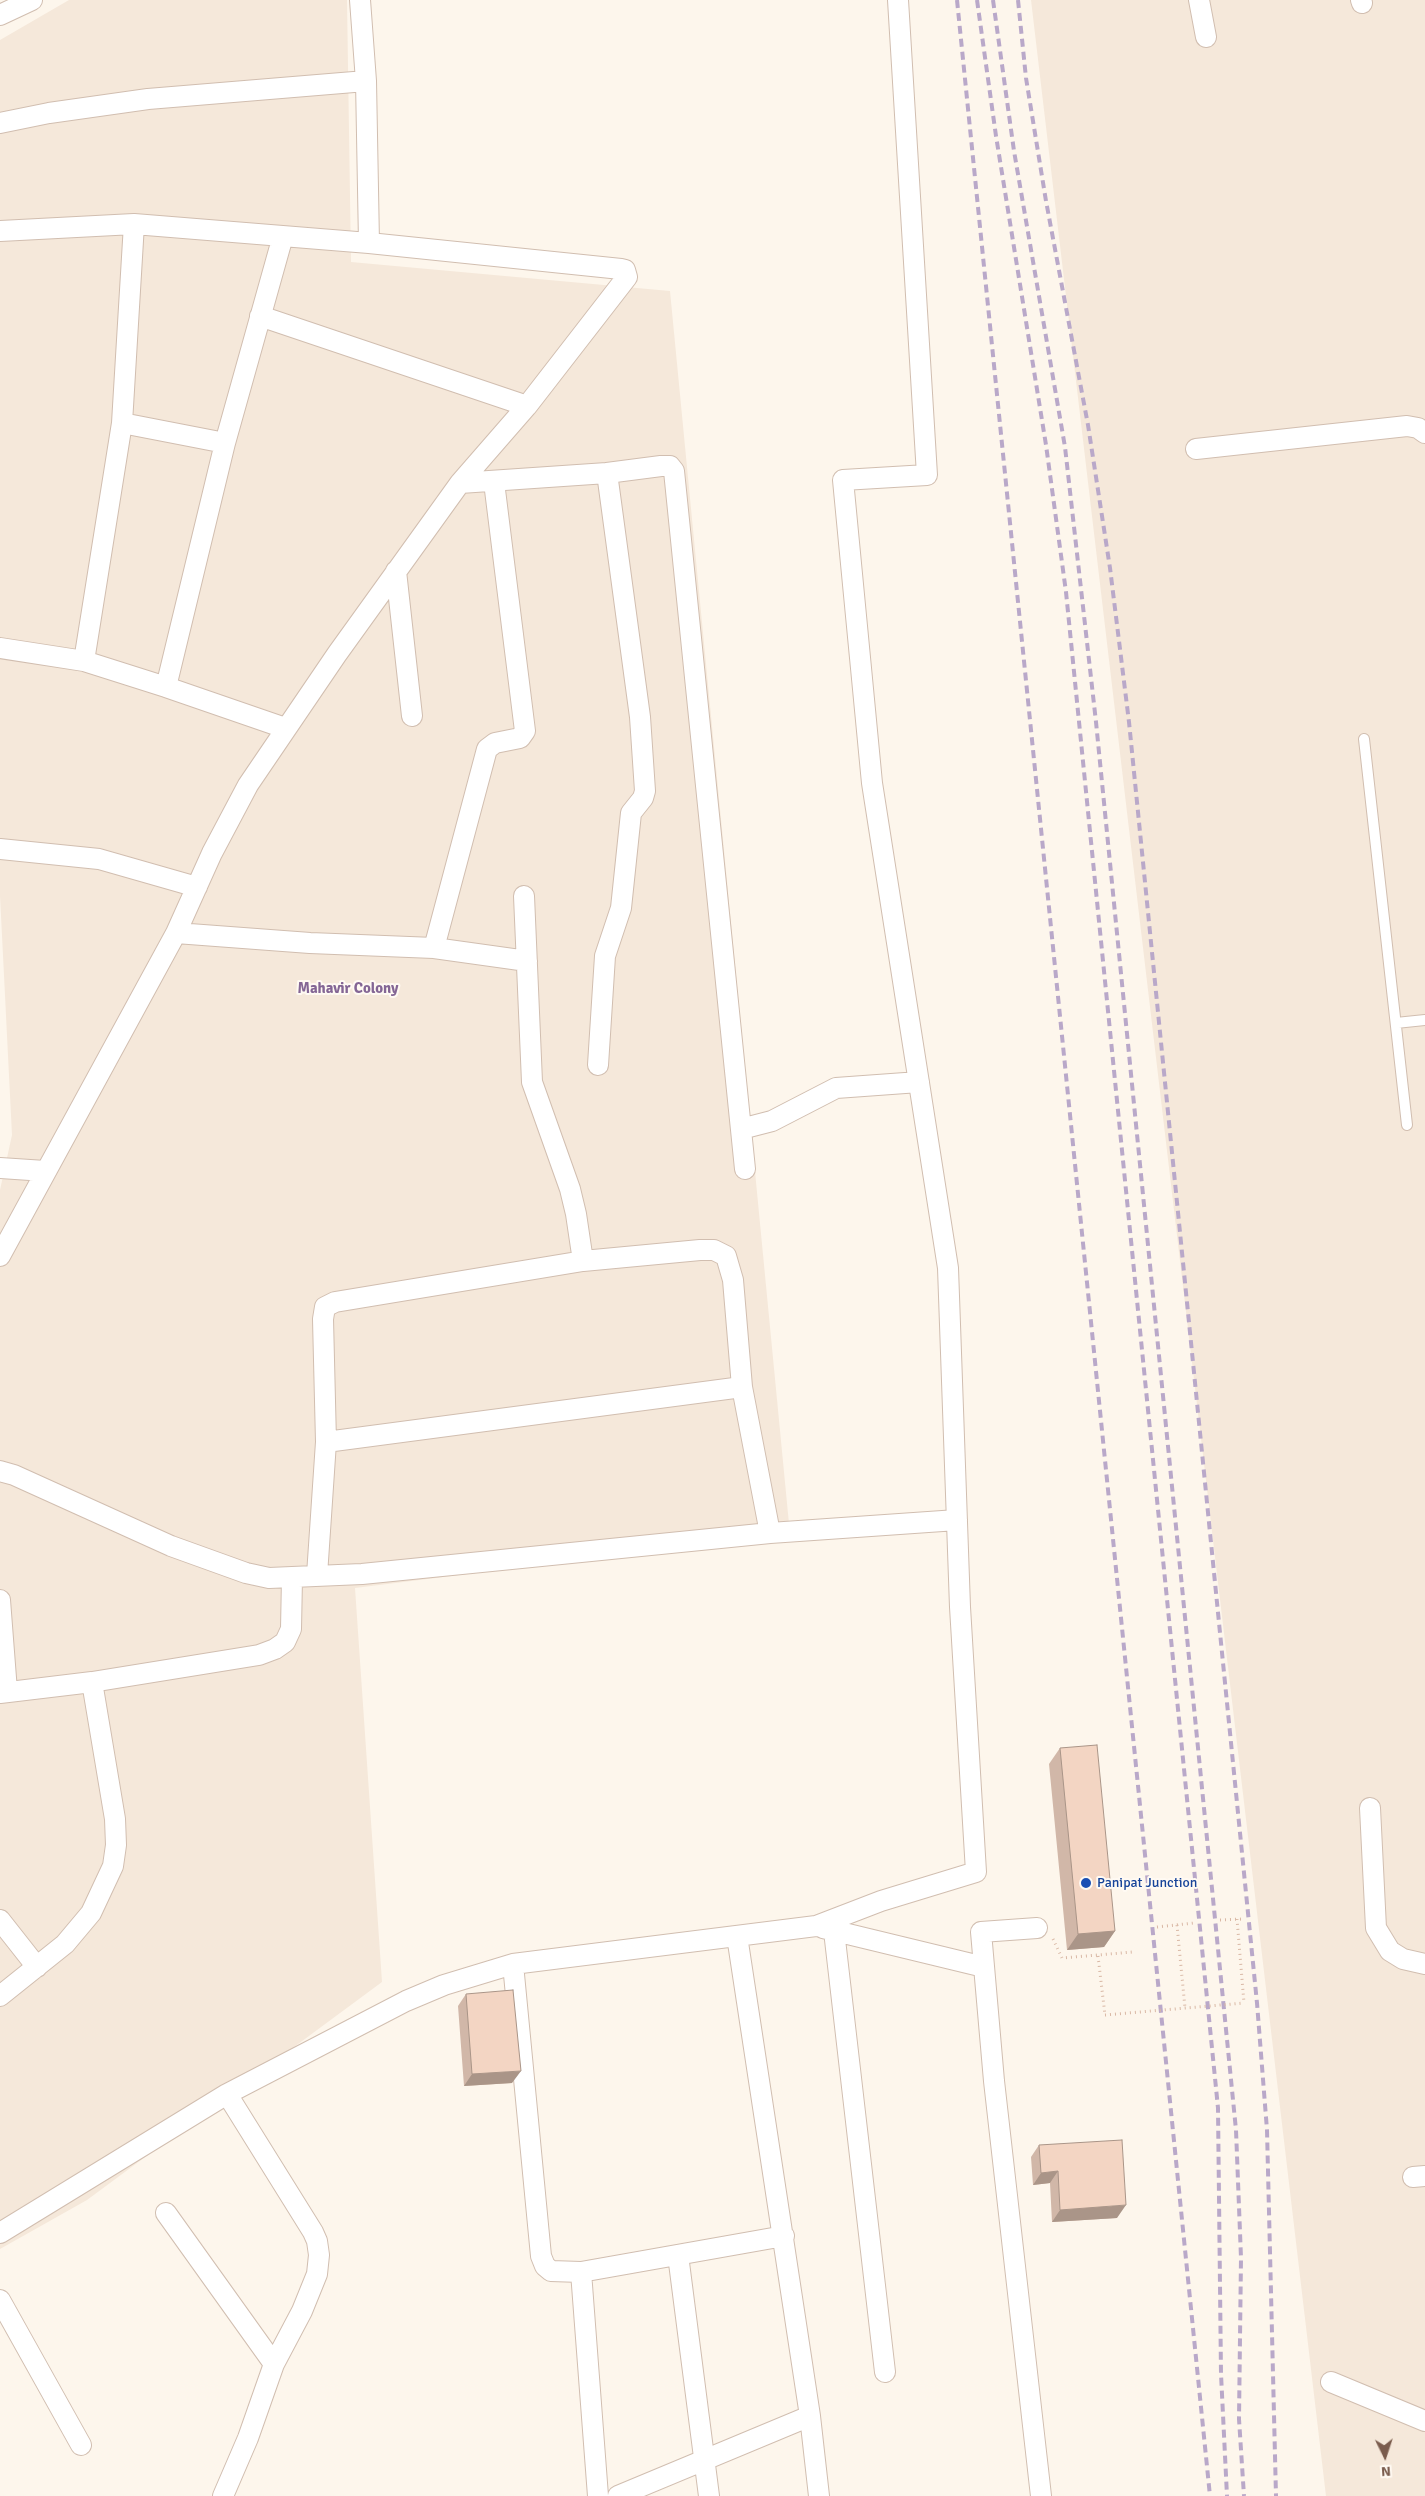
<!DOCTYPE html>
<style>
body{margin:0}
#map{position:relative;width:1425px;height:2496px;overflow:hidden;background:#fdf6ec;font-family:Signika,sans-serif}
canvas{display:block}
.north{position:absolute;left:1360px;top:2431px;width:50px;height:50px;-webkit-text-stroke:4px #fffaf3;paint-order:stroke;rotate:176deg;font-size:14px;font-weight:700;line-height:20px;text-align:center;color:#7a5c4d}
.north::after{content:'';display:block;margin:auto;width:18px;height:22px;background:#7a5c4d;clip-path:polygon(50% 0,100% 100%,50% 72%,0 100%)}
</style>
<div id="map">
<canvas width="1425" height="2496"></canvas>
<div class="north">N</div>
</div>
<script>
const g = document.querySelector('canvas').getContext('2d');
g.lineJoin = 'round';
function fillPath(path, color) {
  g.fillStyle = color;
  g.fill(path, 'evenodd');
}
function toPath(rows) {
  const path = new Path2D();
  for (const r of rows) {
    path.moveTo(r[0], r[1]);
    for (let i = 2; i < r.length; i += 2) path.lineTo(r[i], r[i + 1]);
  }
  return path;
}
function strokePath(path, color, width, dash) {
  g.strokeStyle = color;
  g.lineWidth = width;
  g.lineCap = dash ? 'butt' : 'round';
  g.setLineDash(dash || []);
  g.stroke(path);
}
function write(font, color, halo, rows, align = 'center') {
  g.font = font + ' Signika,sans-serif';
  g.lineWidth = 4;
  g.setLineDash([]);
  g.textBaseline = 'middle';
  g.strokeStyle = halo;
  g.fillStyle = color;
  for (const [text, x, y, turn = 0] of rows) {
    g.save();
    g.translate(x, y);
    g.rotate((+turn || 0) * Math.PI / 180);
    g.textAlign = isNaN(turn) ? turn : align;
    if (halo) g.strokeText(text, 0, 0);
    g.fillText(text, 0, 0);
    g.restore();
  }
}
const residential = toPath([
 [69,0,347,0,351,262,670,291,790,1534,355,1588,382,1982,87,2200,0,2249,0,1190,12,1135,0,896,0,40],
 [1031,0,1425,0,1425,2496,1326,2496]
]);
const path = toPath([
 [1237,1919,1244,2003],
 [1220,1920,1243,1919],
 [1177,1925,1185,2008],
 [1157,1927,1194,1923],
 [1053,1939,1062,1958,1133,1952],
 [1098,1956,1105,2015]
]);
const service = toPath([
 [1364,739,1407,1125],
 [1396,1023,1425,1020]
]);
const minor = toPath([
 [360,0,366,81,369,243],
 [1199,0,1206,37],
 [1361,0,1362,3],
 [0,15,32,0],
 [0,123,49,113,148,99,366,81],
 [0,231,134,224,369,243,621,269,625,270,627,277,527,406,460,483,337,654,248,785,212,853,176,933,0,1256],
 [260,316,527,406],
 [122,423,225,443],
 [1196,449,1407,426,1418,428,1425,433],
 [460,483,607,473,661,466,670,466,674,471,745,1169],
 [396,571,412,716],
 [0,648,84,661,166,687,285,728],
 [84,661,122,423,134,224],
 [166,687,225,443,283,236],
 [0,849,99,859,197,887],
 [524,896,532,1082,570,1189,576,1214,583,1261],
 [176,933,310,943,434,948,527,961],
 [434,948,487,749,495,743,520,738,525,731,494,482],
 [598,1065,605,956,621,908,631,813,643,798,645,791,640,717,607,473],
 [741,1129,772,1121,836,1088,919,1082],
 [0,1168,45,1171],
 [326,1442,742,1387],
 [0,1471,14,1475,171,1546,246,1573,269,1578,362,1574,770,1533,957,1520],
 [317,1575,326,1442,323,1319,325,1307,335,1302,583,1261,700,1250,714,1250,726,1256,733,1280,742,1387,770,1533],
 [0,1600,7,1691],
 [0,1693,92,1682,259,1655,275,1649,285,1642,291,1629,292,1578],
 [1370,1808,1376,1928,1390,1951,1403,1959,1425,1964],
 [0,1920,37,1967],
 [823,1928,984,1967],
 [1037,1928,981,1932,994,2081,1041,2496],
 [834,1931,885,2372],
 [737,1936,810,2416,819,2496],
 [513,1964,541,2256,545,2266,551,2271,581,2272,784,2236],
 [0,1996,65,1944,91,1913,113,1866,116,1845,115,1819,92,1682],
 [1413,2177,1425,2176],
 [166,2213,274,2364],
 [0,2233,227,2094,406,2001,444,1985,513,1964,816,1926,881,1901,976,1872,960,1607,948,1268,872,783,843,480,927,475,898,0],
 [678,2255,709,2496],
 [581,2272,598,2496],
 [0,2300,81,2445],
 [1331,2382,1425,2421],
 [223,2496,248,2438,274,2364,302,2311,317,2274,319,2255,317,2241,313,2232,227,2094],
 [618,2496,810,2416]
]);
const rail = toPath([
 [957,0,1210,2496],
 [977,0,996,136,1046,445,1066,592,1218,2108,1221,2374,1227,2496],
 [993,0,1014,151,1065,447,1096,722,1236,2130,1241,2258,1239,2419,1244,2496],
 [1018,0,1026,78,1046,201,1088,425,1110,568,1129,722,1257,2003,1267,2130,1276,2496]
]);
const pathBridge = toPath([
 [1105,2015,1244,2003]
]);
const wall = toPath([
 [1060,1748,1115,1931,1104,1947,1067,1950,1049,1764],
 [466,1994,512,2083,464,2086,458,2006],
 [1039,2145,1117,2218,1052,2222,1050,2183,1033,2185,1031,2157]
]);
const shadedWall = toPath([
 [1115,1931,1104,1947,1067,1950,1078,1934],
 [521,2071,512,2083,464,2086,472,2074],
 [1058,2171,1050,2183,1033,2185,1041,2173],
 [1126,2205,1117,2218,1052,2222,1060,2210]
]);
const building = toPath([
 [1097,1745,1115,1931,1078,1934,1060,1748,1097,1745],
 [513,1990,521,2071,472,2074,466,1994,513,1990],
 [1122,2140,1126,2205,1060,2210,1058,2171,1041,2173,1039,2145,1122,2140]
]);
const markers = [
 [1086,1883,6,"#1a4fb4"]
];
const transitNames = [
 ["Panipat Junction",1097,1883]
];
const neighbourhoodNames = [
 ["Mahavir Colony",348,989]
];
fillPath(residential, '#f5e8da');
strokePath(service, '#d1beb0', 12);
strokePath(minor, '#d1beb0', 22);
strokePath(path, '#d9b8a5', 3, [1, 4]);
strokePath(service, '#fff', 10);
strokePath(minor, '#fff', 20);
strokePath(rail, '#b9a8c9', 4, [8, 5]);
strokePath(pathBridge, '#d9b8a5', 3, [1, 4]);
fillPath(wall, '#d1b7a8');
fillPath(shadedWall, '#aa9588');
fillPath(building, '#f3d5c3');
strokePath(building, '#aa9588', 1);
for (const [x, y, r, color] of markers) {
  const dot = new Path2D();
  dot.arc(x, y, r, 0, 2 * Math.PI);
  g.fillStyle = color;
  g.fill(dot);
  strokePath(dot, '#fffaf3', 2);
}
write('14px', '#164399', '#fffaf3', transitNames, 'left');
write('bold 15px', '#846695', '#fffaf3', neighbourhoodNames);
</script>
